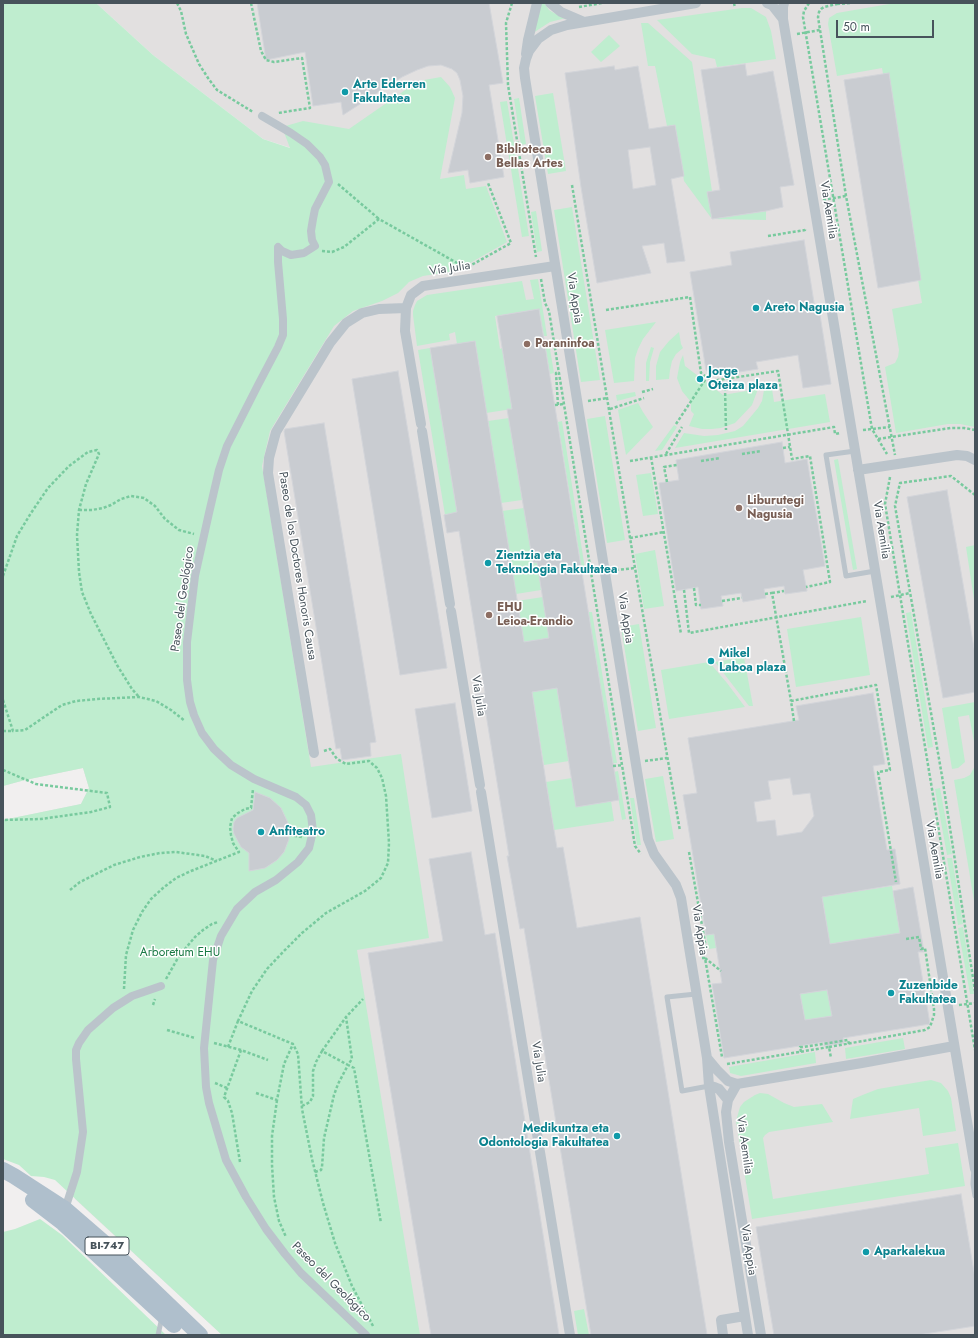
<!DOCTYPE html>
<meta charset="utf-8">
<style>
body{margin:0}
#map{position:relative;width:978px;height:1338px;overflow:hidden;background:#f1efef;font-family:Jost,sans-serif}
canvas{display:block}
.frame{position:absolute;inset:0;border:4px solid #47535b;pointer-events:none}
.scale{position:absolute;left:836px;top:20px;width:98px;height:18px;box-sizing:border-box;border:2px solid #47535b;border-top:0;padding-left:5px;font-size:12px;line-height:14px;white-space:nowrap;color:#47535b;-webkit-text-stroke:3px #fff;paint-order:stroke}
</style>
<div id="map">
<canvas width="978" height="1338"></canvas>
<div class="frame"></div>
<div class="scale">50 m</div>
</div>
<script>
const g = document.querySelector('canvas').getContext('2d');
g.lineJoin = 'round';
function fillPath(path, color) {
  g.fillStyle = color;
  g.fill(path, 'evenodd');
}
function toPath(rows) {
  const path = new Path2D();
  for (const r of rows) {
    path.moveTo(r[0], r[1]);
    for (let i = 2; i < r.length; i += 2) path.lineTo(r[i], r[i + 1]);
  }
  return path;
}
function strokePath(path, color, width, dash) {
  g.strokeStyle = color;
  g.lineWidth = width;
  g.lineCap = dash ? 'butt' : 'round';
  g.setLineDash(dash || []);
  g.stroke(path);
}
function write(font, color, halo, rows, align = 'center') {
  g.font = font + ' Jost,sans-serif';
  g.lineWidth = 3;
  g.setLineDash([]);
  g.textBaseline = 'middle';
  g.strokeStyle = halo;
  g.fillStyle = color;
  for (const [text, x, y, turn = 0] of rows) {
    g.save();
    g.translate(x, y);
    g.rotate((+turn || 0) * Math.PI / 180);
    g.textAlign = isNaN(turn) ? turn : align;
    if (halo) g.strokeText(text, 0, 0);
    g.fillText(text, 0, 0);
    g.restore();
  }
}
const education = toPath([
 [96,3,975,3,975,1335,222,1335,75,1199,3,820,81,804,89,788,83,768,25,780,3,786,3,461,291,148,263,139,153,55]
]);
const green = toPath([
 [3,3,96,3,153,55,263,139,290,148,282,127,303,121,349,129,411,86,424,80,441,77,450,87,455,98,440,179,464,175,466,189,486,186,507,242,456,271,423,276,409,282,398,293,382,301,353,311,334,326,270,431,262,466,311,767,401,754,429,938,357,950,420,1335,222,1335,55,1180,44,1177,31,1176,19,1165,3,1159,3,820,81,804,89,788,83,768,25,780,3,786],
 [541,3,544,3,549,10,554,13,566,18,550,22,533,33],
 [895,3,975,3,975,427,960,424,948,424,896,433,885,367,895,363,898,357,899,350,892,309,922,303,882,68,837,76,828,24,829,18,837,13],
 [742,8,751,8,766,17,771,31,776,59,717,67,715,59,692,54,657,20],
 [641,23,648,23,692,62,712,191,708,193,712,219,766,211,766,220,712,219,684,181,675,125,667,126,655,66,648,66],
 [609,35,620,46,601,62,591,52],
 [553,93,566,171,548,174,535,96],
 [519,98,526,144,521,145,514,99],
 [507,101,529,236,522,237,500,102],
 [572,207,600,380,581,382,554,210],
 [536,211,542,251,537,252,531,212],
 [538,279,547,336,544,336,539,309,495,316,500,349,502,348,512,409,486,413,475,341,457,344,455,332,449,334,450,340,417,346,413,315,413,311,415,305,417,301,427,295,522,281,526,300,534,299,530,280],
 [656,322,643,339,638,349,635,358,634,381,614,383,605,330],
 [679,332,681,344,683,348,676,354,672,361,670,370,669,379,656,380,656,366,660,352,669,341],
 [549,343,554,373,550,374,545,344],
 [651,347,654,348,650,362,649,381,646,381,646,363],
 [430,348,457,513,445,515,418,350],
 [683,355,685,366,723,395,758,389,752,405,735,423,721,428,712,429,702,429,689,426,694,414,691,411,691,402,682,391,677,378,680,362],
 [772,389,774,402,825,394,830,422,675,448,684,433,704,436,718,435,735,431,743,426,758,408,762,401,764,390],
 [635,392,636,396,617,401,616,395],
 [638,403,643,412,653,427,626,455,618,410],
 [605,416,625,540,607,543,587,419],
 [509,418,522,500,501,503,488,421],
 [562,421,585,569,582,570,558,422],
 [674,425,677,427,662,450,655,451],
 [838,459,857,569,853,570,834,460],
 [651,473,658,514,643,516,636,475],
 [524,508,533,563,537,562,541,590,516,594,502,511],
 [975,545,975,606,966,547],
 [655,550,664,606,644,609,635,554],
 [543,597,549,638,541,639,530,684,517,601],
 [588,612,592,612,617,763,613,763],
 [911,612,933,747,928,748,906,613],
 [861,617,870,675,796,687,787,629],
 [639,624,656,728,638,731,621,627],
 [744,657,753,706,749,706,715,662],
 [709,662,727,683,745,707,669,719,661,670],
 [557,688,569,761,544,765,532,692],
 [975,702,975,747,969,715,958,717,965,762,958,768,952,769,942,708],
 [975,766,975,907,954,780,964,778,970,775],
 [618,771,626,819,622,820,614,772],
 [663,776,674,839,656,842,645,779],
 [572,778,611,801,614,821,554,830,546,782],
 [940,788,952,854,947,855,935,789],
 [630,798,634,798,641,845,637,845],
 [947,858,952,858,963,924,958,925],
 [892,886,900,933,830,944,822,897],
 [963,927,974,994,970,994,958,928],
 [720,933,723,947,709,949,706,935],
 [827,990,832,1016,805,1020,800,994],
 [903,1038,905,1049,846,1059,845,1048],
 [815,1052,816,1063,741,1076,730,1073,729,1067],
 [931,1080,941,1083,948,1091,951,1098,956,1131,923,1136,919,1108,850,1119,853,1099,865,1094,878,1089],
 [760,1093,768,1094,784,1103,794,1107,822,1104,833,1122,769,1132,765,1135,763,1138,773,1199,929,1174,925,1148,958,1143,965,1186,752,1219,736,1121,740,1107,744,1102,755,1095],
 [40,1219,62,1235,166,1335,3,1335,3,1232,15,1229],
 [584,1309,589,1335,578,1335,574,1311]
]);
const building = toPath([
 [257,3,489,3,503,83,489,85,504,177,470,183,468,170,448,173,462,113,463,96,460,80,457,73,452,69,441,65,428,66,417,70,402,77,343,115,341,102,313,106,305,52,266,60,257,3],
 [745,64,747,76,773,71,794,185,780,187,783,207,766,211,712,219,707,192,720,190,701,70,745,64],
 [614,66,615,70,638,66,649,129,675,125,684,176,671,179,685,261,667,263,664,243,642,246,651,273,597,283,581,187,565,73,614,66],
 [650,147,656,185,633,189,628,150,650,147],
 [889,73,921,280,878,288,844,80,889,73],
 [804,240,816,315,820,315,831,384,803,388,798,355,756,362,758,369,714,376,706,370,690,272,732,265,730,252,804,240],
 [539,309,619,800,576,807,557,688,532,692,546,782,557,848,563,847,577,928,640,917,707,1335,591,1335,524,928,520,929,507,856,509,856,486,714,477,715,473,695,485,693,459,531,447,533,444,515,457,512,430,348,475,341,524,642,549,638,537,562,533,563,507,409,512,409,497,316,539,309],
 [398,371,447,668,400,675,352,379,398,371],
 [324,423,376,742,370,743,371,756,342,760,340,748,336,749,284,431,285,429,324,423],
 [782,442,785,463,807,459,825,566,803,570,807,591,785,594,784,586,764,589,766,598,743,602,741,593,721,596,723,606,701,609,698,587,676,591,659,483,679,480,676,460,782,442],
 [947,490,975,654,975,692,943,698,907,497,947,490],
 [873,693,885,764,873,766,887,850,895,849,900,884,822,897,830,944,900,933,893,891,913,887,924,952,918,952,930,1024,843,1038,844,1043,824,1046,824,1042,724,1058,712,984,722,983,714,934,706,935,683,795,697,793,688,738,799,720,796,706,873,693],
 [790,778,793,795,810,793,814,816,802,832,777,836,775,820,757,822,754,802,771,799,768,781,790,778],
 [827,990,832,1016,805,1020,800,994,827,990],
 [455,703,472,811,432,818,415,709,455,703],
 [255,792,270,798,281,808,288,823,289,839,284,852,277,860,265,868,249,871,249,853,241,847,234,834,233,829,234,822,237,818,253,810,255,792],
 [471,852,485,935,495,933,559,1335,431,1335,368,953,443,941,429,859,471,852],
 [961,1194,975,1278,975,1326,918,1335,774,1335,756,1227,961,1194]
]);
const path = toPath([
 [177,3,181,11,186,34,199,64,208,78,217,90,253,112],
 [251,3,261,51,266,60,274,62,302,58,310,108,278,113],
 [512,3,506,23,508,85,536,257],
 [734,3,735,8],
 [809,3,804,11,803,17,872,429,878,439,951,428,964,428,975,430],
 [837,3,837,4,824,7,821,9,819,12,818,17,846,196,895,455],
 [837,4,851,3],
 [579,7,602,3],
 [797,34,820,30],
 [338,184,379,219],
 [572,185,635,568,680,831],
 [823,200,846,196],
 [768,236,805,230,805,228],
 [322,251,332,252,344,247,379,219,466,268,511,243,488,183],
 [541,279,545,303,549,311,635,846,641,854],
 [725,388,726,430],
 [642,392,653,389],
 [588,401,608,398],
 [555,405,564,404],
 [558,405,556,373,559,372],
 [610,409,644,398],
 [676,424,707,377],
 [863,430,890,427],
 [878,439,887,454],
 [783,448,790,447],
 [666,454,682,427],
 [742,454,761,451],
 [651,457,681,634],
 [630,461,834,427,835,434,840,433],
 [701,461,720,458],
 [890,477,885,504,975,1050],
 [667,482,664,467,677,465],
 [975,495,951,476,900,483,895,506,942,776,975,991],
 [79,510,92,510,103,508,111,505,121,499,131,496,144,498,155,506,165,519,179,530,194,534],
 [630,538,664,532],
 [616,570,635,568],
 [3,576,17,536,31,513,48,488,69,466,88,452,97,450,99,454,86,484,79,510,77,535,79,572,82,592,91,614,117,665,132,689,139,697],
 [694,588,696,605,701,605],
 [684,590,689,633,867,601],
 [772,593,784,591],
 [891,597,910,593],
 [722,601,742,598],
 [3,700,13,731,25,730,62,705,76,701,97,699,139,697,156,701,171,710,185,721],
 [794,721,791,701,876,685,890,770,878,772,896,882],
 [3,731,13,731],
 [324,751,330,749,337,759,346,764,369,761,377,768,382,778,386,796,389,843,388,863,381,878,365,891,326,913,302,933,283,952,267,969,252,991,238,1021,293,1044,298,1054,302,1109,312,1159,323,1203,335,1243,352,1286,373,1326],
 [645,761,667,758],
 [613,766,623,765],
 [3,770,36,784,107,793,110,807,91,812,41,819,3,820],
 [289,835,302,837],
 [689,852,706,948],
 [70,890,80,882,114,865,140,857,160,853,176,852,205,856,217,861],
 [702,958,705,958,722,1057],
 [705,958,721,971],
 [166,979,179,956,195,937,203,930,212,924,218,922],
 [124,989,126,955,133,930,142,912,151,899,163,888,176,878,191,871,239,852,233,843,231,835,230,827,232,818,238,813,245,809,251,808,253,789],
 [153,1005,155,999],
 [959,1005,975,1003],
 [167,1030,195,1038],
 [214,1043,241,1050],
 [228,1047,238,1021],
 [829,1047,925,1030,930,1027,934,1015,934,1009,925,948,921,949,919,937,906,939],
 [322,1051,346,1017],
 [801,1052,800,1047,803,1047,848,1040,849,1044],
 [727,1064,829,1047,831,1058],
 [215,1083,227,1088],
 [256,1093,277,1100,284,1064,293,1044],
 [277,1100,272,1136,272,1165,274,1197,279,1221,286,1237],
 [302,1106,310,1102,313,1096,313,1071,316,1062,322,1051,348,1065,352,1059,346,1017,363,999],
 [240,1162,232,1113,228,1101,224,1097,241,1050,268,1060],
 [315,1172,321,1170,322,1167,324,1138,334,1095,338,1084,348,1065,354,1068,381,1223]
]);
const service = toPath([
 [855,451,826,455,846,576,875,571],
 [696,994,667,997,682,1091,709,1086],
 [974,1167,973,1184,975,1196],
 [158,1335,162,1317]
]);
const pedestrian = toPath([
 [262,116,291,133,307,144,320,157,325,165,329,182,315,209,313,219,311,231,312,240,315,246,304,253,291,255,282,251,278,247,278,262,283,319,283,335,278,347,258,385,227,446,219,470,209,513,195,576,187,642,187,680,190,702,194,715,202,733,214,749,231,765,254,779,296,797,306,805,311,815,313,831,309,848,298,862,276,880,255,892,237,909,221,936,213,960,204,1048,206,1087,209,1103,226,1160,246,1197,266,1229,285,1254,301,1273,366,1335],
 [65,1209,77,1172,83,1132,76,1059,76,1050,79,1043,88,1030,113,1008,132,996,161,986]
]);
const minor = toPath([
 [550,3,561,12,582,21],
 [696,3,567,25,551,30,538,39,529,51,526,59,524,68,525,78,648,839,654,854,676,885,681,898,707,1058,709,1086,748,1335],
 [767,3,772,5,783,19],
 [784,3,783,7,783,19,975,1169],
 [526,54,528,40,537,3],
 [421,424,405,331,406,308,411,295,423,286,555,266],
 [422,431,450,604],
 [858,470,957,455,967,456,975,460],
 [451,611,480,785],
 [314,753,268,473,269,458,276,432,330,343,346,323,362,313,379,309,406,308],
 [481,792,570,1335],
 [707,1058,717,1070,728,1081,737,1084],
 [709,1086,714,1087,719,1089,728,1100],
 [723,1335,721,1320,745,1316],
 [761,1335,729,1142,726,1112,728,1100,737,1084,862,1063,954,1046]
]);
const primary = toPath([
 [3,1170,14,1176,65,1209,102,1241,200,1335],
 [33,1200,63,1223,174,1325]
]);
const pathBridge = toPath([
 [606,310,690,297,701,373,712,381,778,371,792,459,810,456,830,582,806,587],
 [765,594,772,593,791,701]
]);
const markers = [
 [345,92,4,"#0f9aa8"],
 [488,157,4,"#8d6e63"],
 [756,308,4,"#0f9aa8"],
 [527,344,4,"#8d6e63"],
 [700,379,4,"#0f9aa8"],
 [739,508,4,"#8d6e63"],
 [488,563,4,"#0f9aa8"],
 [489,615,4,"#8d6e63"],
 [711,661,4,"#0f9aa8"],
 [261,832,4,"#0f9aa8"],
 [891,993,4,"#0f9aa8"],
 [617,1136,4,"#0f9aa8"],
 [866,1252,4,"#0f9aa8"]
];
const shields = [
 [107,1246,44]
];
const shieldNames = [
 ["BI-747",107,1246]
];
const cultureNames = [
 ["Arte Ederren",353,85],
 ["Fakultatea",353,99],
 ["Areto Nagusia",764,308],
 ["Jorge",708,372],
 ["Oteiza plaza",708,386],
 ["Zientzia eta",496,556],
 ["Teknologia Fakultatea",496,570],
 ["Mikel",719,654],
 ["Laboa plaza",719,668],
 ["Anfiteatro",269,832],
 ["Zuzenbide",899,986],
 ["Fakultatea",899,1000],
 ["Medikuntza eta",609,1129,"right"],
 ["Odontologia Fakultatea",609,1143,"right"],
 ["Aparkalekua",874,1252]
];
const educationNames = [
 ["Biblioteca",496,150],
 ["Bellas Artes",496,164],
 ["Paraninfoa",535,344],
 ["Liburutegi",747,501],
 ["Nagusia",747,515],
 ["EHU",497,608],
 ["Leioa-Erandio",497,622]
];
const streetNames = [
 ["Via Aemilia",828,210,81],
 ["Vía Julia",450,269,-9],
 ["Via Appia",574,298,81],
 ["Via Aemilia",881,530,81],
 ["Paseo de los Doctores Honoris Causa",297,566,81],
 ["Paseo del Geológico",183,599,-82],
 ["Via Appia",625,618,81],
 ["Vía Julia",478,696,81],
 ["Via Aemilia",934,850,80],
 ["Via Appia",699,930,81],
 ["Vía Julia",538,1062,81],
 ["Via Aemilia",744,1145,82],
 ["Via Appia",748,1250,81],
 ["Paseo del Geológico",331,1282,45]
];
const parkNames = [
 ["Arboretum EHU",180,953]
];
fillPath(education, '#e2e0e0');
fillPath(green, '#bfedcf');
fillPath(building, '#c9ccd1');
strokePath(building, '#d3d5da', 1);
strokePath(path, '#78ca9e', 2.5, [3, 2]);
strokePath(service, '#bbc4cb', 5);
strokePath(pedestrian, '#bbc4cb', 8);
strokePath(minor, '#bbc4cb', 10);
strokePath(primary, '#afbfcc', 16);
strokePath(pathBridge, '#78ca9e', 2.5, [3, 2]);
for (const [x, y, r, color] of markers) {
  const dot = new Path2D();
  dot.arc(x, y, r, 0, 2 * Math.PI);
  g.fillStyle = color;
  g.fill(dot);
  strokePath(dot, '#fff', 1.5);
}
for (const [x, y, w] of shields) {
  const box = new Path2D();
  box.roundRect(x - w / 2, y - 9, w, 18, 3);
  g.fillStyle = '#fff';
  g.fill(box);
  strokePath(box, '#47535b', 1);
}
write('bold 11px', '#47535b', null, shieldNames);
write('bold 12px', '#0d838f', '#fff', cultureNames, 'left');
write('bold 12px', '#785e54', '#fff', educationNames, 'left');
write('12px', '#47535b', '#fff', streetNames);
write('12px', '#1b7a46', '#fff', parkNames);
</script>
